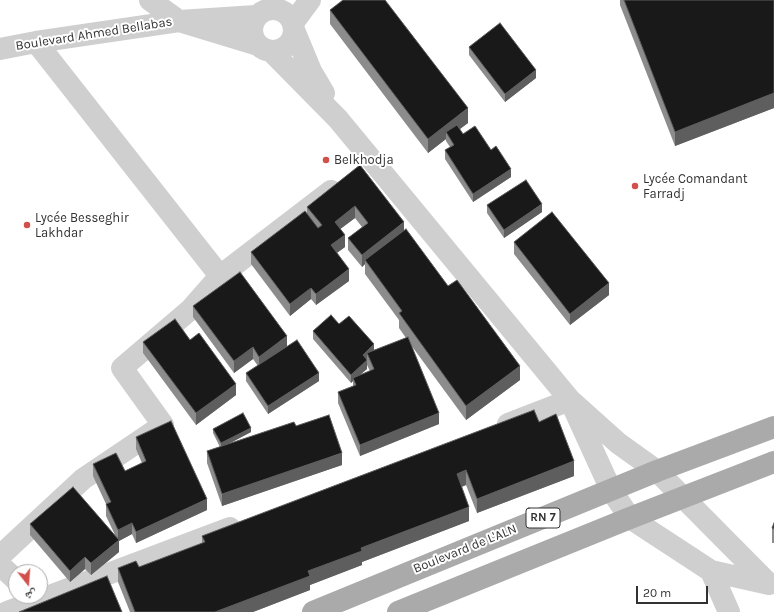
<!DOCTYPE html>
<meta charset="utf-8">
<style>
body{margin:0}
#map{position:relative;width:774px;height:612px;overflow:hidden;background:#fff;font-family:Karla,"Noto Naskh Arabic",sans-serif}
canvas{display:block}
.north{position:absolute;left:8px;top:564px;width:40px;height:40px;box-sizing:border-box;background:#fff;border:1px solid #adadad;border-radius:50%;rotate:163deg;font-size:11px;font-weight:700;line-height:16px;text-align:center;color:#323232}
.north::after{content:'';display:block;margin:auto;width:14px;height:18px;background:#d1504c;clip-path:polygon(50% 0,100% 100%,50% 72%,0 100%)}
.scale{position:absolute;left:636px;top:586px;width:72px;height:18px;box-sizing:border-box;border:2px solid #323232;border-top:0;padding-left:5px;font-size:12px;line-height:14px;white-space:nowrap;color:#323232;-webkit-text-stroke:3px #fff;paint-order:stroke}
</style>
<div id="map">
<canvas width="774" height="612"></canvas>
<div class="north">ش</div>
<div class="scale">20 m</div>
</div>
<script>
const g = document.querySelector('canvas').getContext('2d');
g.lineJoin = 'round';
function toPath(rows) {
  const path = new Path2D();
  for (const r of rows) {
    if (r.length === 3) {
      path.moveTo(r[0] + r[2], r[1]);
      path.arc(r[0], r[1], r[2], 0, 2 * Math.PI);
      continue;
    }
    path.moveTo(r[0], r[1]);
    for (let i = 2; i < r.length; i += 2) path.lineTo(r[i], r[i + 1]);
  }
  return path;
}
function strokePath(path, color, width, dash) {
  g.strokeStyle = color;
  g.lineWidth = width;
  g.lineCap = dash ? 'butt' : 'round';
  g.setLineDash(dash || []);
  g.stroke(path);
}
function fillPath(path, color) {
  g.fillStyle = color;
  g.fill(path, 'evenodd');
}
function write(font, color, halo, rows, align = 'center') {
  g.font = font + ' Karla,sans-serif';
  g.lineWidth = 4;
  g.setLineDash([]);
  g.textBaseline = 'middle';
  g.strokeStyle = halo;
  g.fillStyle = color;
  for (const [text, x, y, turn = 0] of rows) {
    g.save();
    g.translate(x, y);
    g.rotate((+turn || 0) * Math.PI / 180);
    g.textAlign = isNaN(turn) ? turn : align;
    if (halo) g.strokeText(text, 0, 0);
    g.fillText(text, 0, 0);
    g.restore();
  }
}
const minor = toPath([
 [150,0,179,21,258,45],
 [273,30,21],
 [293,23,310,0],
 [294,30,311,71,324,93],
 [36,42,220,276,331,191],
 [0,49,36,42,179,21,256,16],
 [271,51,338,119,570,400,618,443,657,471,769,584],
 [574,409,611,490,630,518,711,571,769,584],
 [508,424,570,400],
 [0,556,83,479,163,425,122,368,191,309,220,276],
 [0,565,16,580],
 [711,571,729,612],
 [7,612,230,528]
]);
const major = toPath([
 [313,612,657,471,774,427],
 [398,612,630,518,774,462]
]);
const wall = toPath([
 [620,0,774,0,774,108,675,146,620,5],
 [330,10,468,123,460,129,463,134,491,150,511,177,473,202,445,159,445,150,450,147,446,141,446,139,428,153,330,24],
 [469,47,536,78,505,102,469,55],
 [360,165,404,231,448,286,520,380,466,420,411,345,439,424,360,456,338,403,338,392,353,386,353,381,351,383,313,339,313,331,339,324,374,350,406,338,399,328,399,320,365,274,365,264,362,267,348,250,348,238,362,227,355,218,340,229,345,247,337,253,349,281,316,305,311,299,290,316,251,264,251,252,307,214,307,207],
 [367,359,367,365,370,371,360,375,367,369],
 [487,205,542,212,504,238,487,213],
 [514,242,609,295,570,325,514,254],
 [193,306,287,346,319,381,268,414,246,381,246,373,258,366,253,359,234,373,193,317],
 [190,340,236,395,196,425,143,353,143,342],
 [539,422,574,476,477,513,466,485,461,487,469,521,362,562,362,565,310,585,310,590,253,612,130,612,118,582,118,568,139,567,202,543,202,536],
 [296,426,342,465,222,506,207,463,207,451,220,447,213,433,213,429,251,432,226,445],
 [136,437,207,510,136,543,132,534,119,541,119,552,91,575,85,569,70,582,30,535,30,524,116,537,106,516,106,504,93,476,93,464,125,471,142,463,136,449],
 [774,523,774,543,772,543,772,528]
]);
const shadedWall = toPath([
 [536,70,536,78,505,102,505,94],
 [774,93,774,108,675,146,675,132],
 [468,108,468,123,449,137,446,132,446,139,428,153,428,139],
 [511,169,511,177,473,202,473,194],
 [542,204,542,212,504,238,504,230],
 [355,206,355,218,335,233,335,222],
 [404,222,404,233,365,260,365,264,362,267,362,255],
 [345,235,345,247,331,257,331,245],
 [349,269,349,281,316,305,316,294],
 [609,283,609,295,570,325,570,314],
 [311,288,311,299,290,316,290,304],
 [287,336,287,348,259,368,259,357],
 [374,344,374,353,367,353,367,359,363,363,363,355],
 [253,347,253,359,234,373,234,361],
 [367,360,367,369,354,380,353,378,353,381,351,383,351,375],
 [520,366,520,380,466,420,466,406],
 [319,373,319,381,268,414,268,406],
 [236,384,236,395,196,425,196,413],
 [439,413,439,424,360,456,360,445],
 [251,428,251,432,221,448,221,443],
 [342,453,342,465,222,506,222,494],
 [574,461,574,476,477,513,477,499],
 [466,470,466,485,457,489,457,474],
 [207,499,207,510,136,543,136,532],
 [469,507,469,521,362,562,362,565,310,585,310,590,253,612,215,612,361,548],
 [132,523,132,534,119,541,119,552,91,575,91,563,118,541,118,530],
 [85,557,85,569,70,582,70,571]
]);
const building = toPath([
 [343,0,385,0,468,108,428,139,330,10,343,0],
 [624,0,774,0,774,93,675,132,624,0],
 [500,23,536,70,505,94,469,47,500,23],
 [457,125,463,134,475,126,491,150,496,146,511,169,473,194,445,150,454,145,446,132,457,125],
 [360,165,404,222,362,255,348,238,368,223,355,206,335,222,345,235,331,245,349,269,316,294,311,288,290,304,251,252,305,211,318,228,322,225,307,207,360,165],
 [526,180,542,204,504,230,487,205,526,180],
 [552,212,609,283,570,314,514,242,552,212],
 [406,229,448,286,457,280,520,366,466,406,399,313,402,311,365,260,406,229],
 [240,272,287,336,259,357,253,347,234,361,193,306,240,272],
 [331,315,339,324,349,316,374,344,363,355,367,360,351,375,313,331,331,315],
 [175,319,190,340,199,333,236,384,196,413,143,342,175,319],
 [408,337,439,413,360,445,338,392,356,385,353,378,374,369,367,353,408,337],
 [297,340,319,373,268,406,246,373,297,340],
 [534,410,539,422,556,414,574,461,477,499,466,470,457,474,469,507,361,548,362,551,308,571,310,576,215,612,135,612,118,568,136,561,139,567,205,542,202,536,534,410],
 [243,413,251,428,221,443,213,429,243,413],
 [329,415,342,453,222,494,207,451,294,422,296,426,329,415],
 [171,421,207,499,136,532,132,523,118,530,106,504,111,502,93,464,116,453,125,471,146,461,136,437,171,421],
 [73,487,119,540,91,563,85,557,70,571,30,524,73,487],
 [774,523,774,529,772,528,774,523],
 [107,576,122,612,19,612,107,576]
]);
const markers = [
 [326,160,4,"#d1504c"],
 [635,186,4,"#d1504c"],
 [27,225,4,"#d1504c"]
];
const shields = [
 [543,518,34]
];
const shieldNames = [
 ["RN 7",543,518]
];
const streetNames = [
 ["Boulevard Ahmed Bellabas",94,34,-9],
 ["Boulevard de L'ALN",465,549,-22]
];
const poiNames = [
 ["Belkhodja",334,160],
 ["Lycée Comandant",643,179],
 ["Farradj",643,194],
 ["Lycée Besseghir",35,218],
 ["Lakhdar",35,233]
];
strokePath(minor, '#cfcfcf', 22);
strokePath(major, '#aaa', 22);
fillPath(wall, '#8c8c8c');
fillPath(shadedWall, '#5e5e5e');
fillPath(building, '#191919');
strokePath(building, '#5e5e5e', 1);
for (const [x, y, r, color] of markers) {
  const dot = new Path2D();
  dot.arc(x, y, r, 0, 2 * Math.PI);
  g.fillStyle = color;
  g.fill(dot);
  strokePath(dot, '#fff', 1.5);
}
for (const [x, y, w] of shields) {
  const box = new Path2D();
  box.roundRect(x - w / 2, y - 10, w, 20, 3);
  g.fillStyle = '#fff';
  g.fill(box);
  strokePath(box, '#323232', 1);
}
write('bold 12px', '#323232', null, shieldNames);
write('13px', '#323232', '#fff', streetNames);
write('13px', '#323232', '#fff', poiNames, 'left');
</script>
